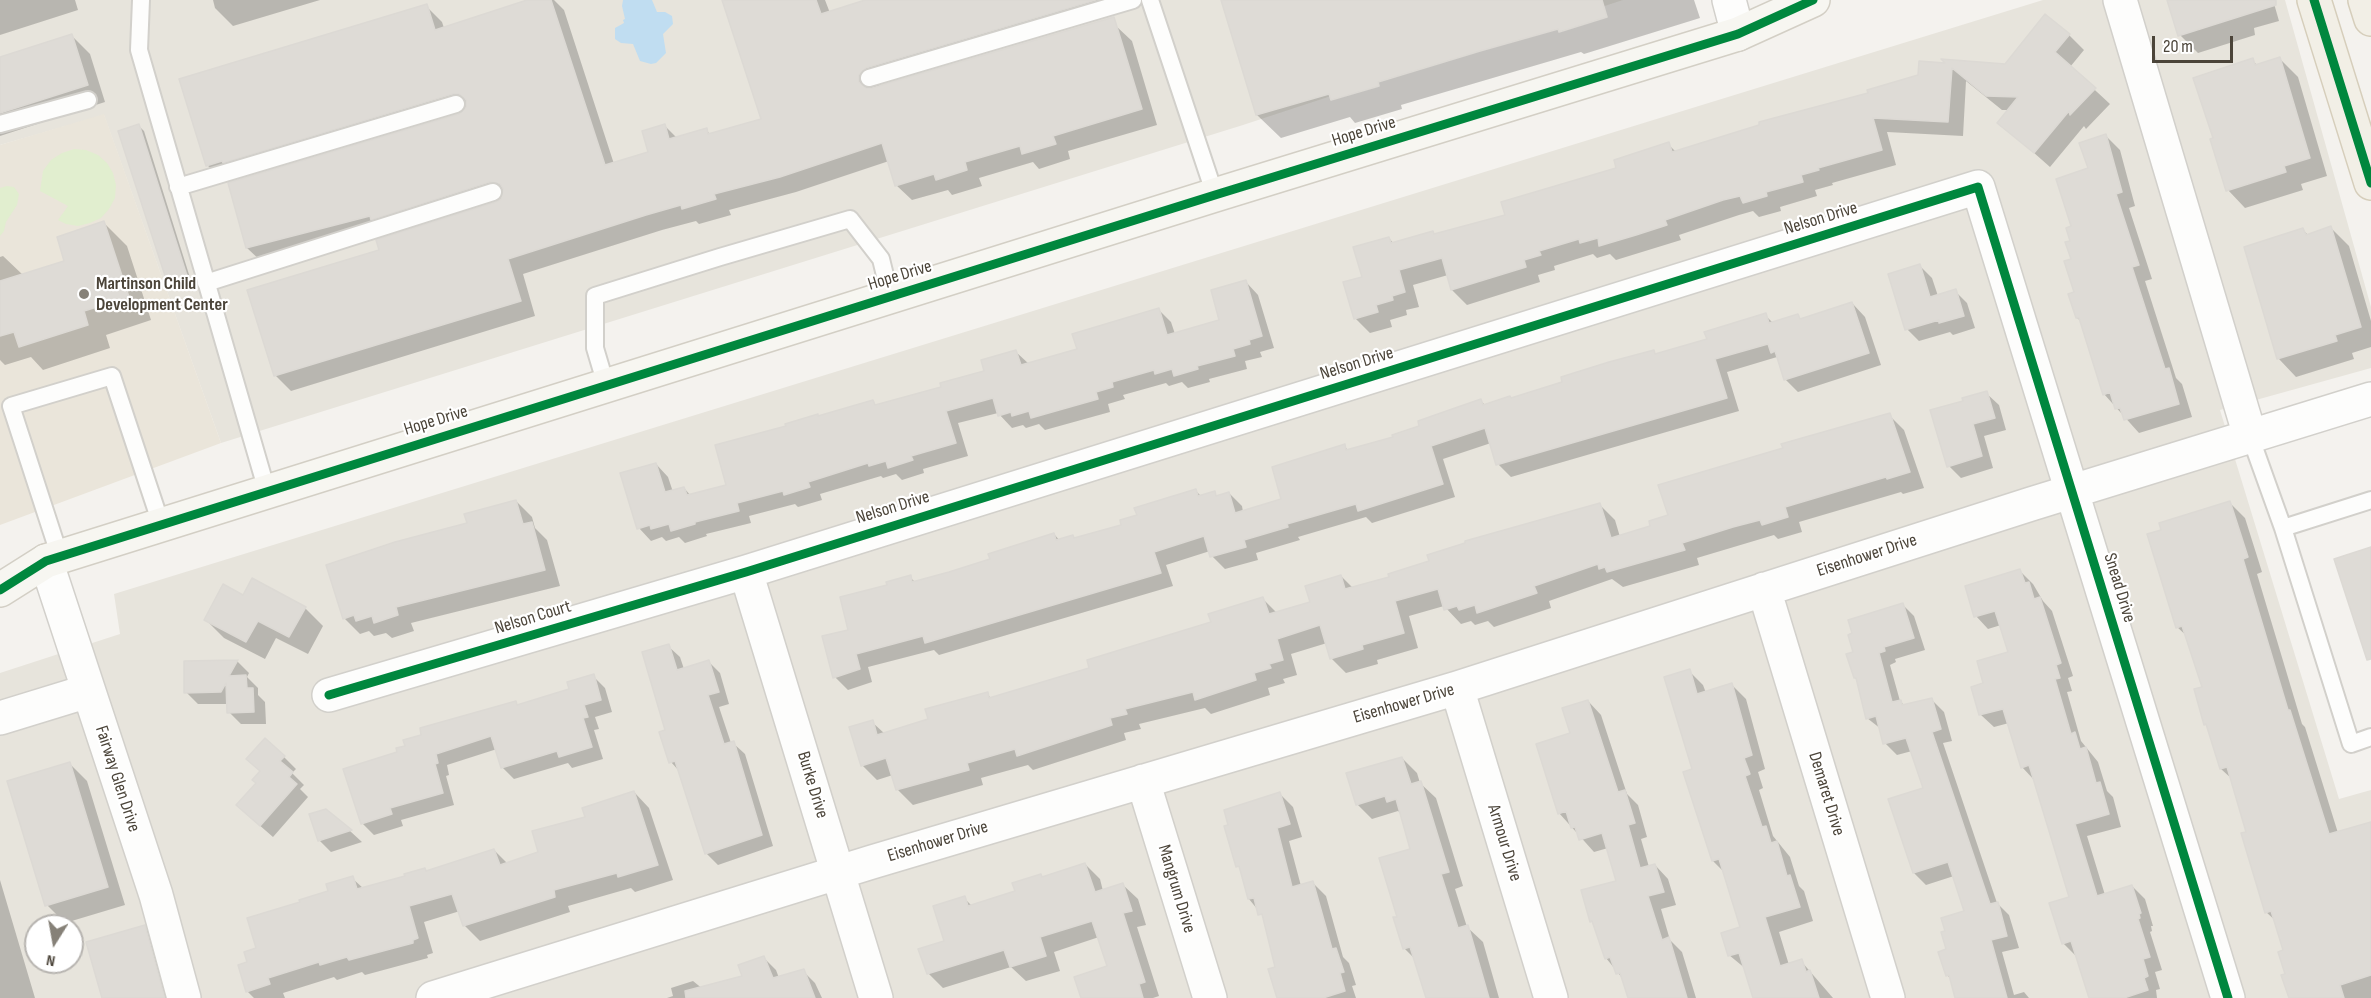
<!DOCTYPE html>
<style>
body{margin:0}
#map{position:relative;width:2371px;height:998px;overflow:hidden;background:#f4f2ee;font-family:"Sofia Sans Condensed",sans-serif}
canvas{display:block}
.north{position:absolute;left:24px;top:914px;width:60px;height:60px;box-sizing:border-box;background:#fff;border:2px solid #b7b4b0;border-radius:50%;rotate:191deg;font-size:16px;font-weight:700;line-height:24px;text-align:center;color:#4b4439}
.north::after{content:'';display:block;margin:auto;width:21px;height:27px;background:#868178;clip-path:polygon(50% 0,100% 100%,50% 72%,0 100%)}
.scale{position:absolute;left:2152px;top:36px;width:81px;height:27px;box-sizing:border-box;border:3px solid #4b4439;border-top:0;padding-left:8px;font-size:18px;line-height:21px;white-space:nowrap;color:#4b4439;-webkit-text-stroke:4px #fff;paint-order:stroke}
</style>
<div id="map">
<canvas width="2371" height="998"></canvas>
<div class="north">N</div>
<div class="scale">20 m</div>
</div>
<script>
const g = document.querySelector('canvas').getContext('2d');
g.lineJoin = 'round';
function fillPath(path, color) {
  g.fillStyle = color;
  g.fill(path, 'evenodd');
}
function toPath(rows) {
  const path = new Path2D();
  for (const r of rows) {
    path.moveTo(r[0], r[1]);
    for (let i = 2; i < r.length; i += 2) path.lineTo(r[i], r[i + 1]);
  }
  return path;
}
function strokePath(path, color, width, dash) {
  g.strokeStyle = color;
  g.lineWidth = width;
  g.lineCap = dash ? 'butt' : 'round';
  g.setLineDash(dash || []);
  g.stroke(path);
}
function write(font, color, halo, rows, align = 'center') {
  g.font = font + ' "Sofia Sans Condensed",sans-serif';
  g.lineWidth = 4.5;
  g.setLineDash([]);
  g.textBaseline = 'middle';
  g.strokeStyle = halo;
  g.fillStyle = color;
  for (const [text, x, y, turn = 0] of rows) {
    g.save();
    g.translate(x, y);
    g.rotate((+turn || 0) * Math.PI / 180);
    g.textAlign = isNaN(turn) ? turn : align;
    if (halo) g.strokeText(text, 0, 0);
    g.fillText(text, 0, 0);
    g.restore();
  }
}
const residential = toPath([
 [0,0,1623,0,1243,125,221,443,104,115,0,145],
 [2043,0,2285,0,2371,307,2371,368,2220,410,2339,799,2371,790,2371,998,0,998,0,673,120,634,114,594],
 [36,926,72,926,72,962,36,962]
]);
const education = toPath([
 [104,114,221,443,0,525,0,145]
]);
const green = toPath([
 [74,149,86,150,98,155,107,163,113,173,116,185,115,198,109,209,101,218,90,223,78,226,66,224,58,220,68,206,40,191,43,171,51,160,62,153],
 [7,186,14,187,19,194,17,205,6,222,4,231,0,236,0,188]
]);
const water = toPath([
 [623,0,652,0,657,12,665,12,672,16,673,24,663,34,666,53,656,63,651,64,640,61,633,44,621,43,615,39,615,28,624,23,623,20,625,19,622,6]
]);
const shadow = toPath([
 [0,0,75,0,78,10,0,35],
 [213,0,320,0,233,26,215,8],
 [532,0,554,0,564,10,614,164,650,153,665,126,677,138,706,130,711,135,763,120,724,0,825,0,830,13,870,0,1109,0,1114,15,882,83,877,88,1116,26,1132,41,1157,125,1068,151,1070,159,1039,169,1033,162,979,178,982,186,952,195,948,190,912,200,896,185,889,161,796,192,729,210,731,215,699,224,696,221,662,230,523,274,535,316,291,391,275,375,381,251,497,203,504,198,388,235,384,231,263,263,247,248,465,110,240,177,238,176,223,180,207,165,426,6,442,22,444,28],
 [1222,0,1694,0,1700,18,1584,54,1581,52,1401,105,1402,109,1355,123,1350,117,1281,138,1257,115],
 [2169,0,2273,0,2279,21,2254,28,2255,35,2198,53,2180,35],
 [2069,35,2084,50,2070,67,2110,104,2086,129,2084,126,2050,167,1999,122,2009,110,2002,110,1966,81,1963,136,1887,132,1896,165,1832,183,1833,185,1815,190,1817,196,1780,207,1781,211,1759,217,1753,211,1739,215,1679,235,1681,240,1616,260,1610,254,1597,258,1593,254,1554,266,1555,270,1538,275,1540,282,1467,305,1452,290,1448,275,1413,285,1419,307,1406,310,1407,315,1390,320,1392,327,1370,333,1355,318,1364,278,1389,238,1394,244,1435,235,1507,216,1618,169,1668,144,1676,152,1870,94,1919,76,1920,63,2005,65],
 [72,36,90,54,105,102,0,136,0,59],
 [2280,59,2298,77,2327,176,2301,184,2303,190,2245,208,2228,190,2215,139,2252,60,2258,66],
 [139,126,144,131,192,284,175,290,169,284],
 [2106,136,2120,150,2135,206,2129,208,2152,279,2145,281,2176,378,2182,384,2192,417,2139,433,2104,394,2082,322,2077,318,2072,242,2073,227,2089,169],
 [104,223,127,246,151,320,106,335,110,348,43,370,31,357,5,365,0,360,0,257,3,256,23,275,66,262],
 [2331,228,2349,246,2371,321,2371,347,2352,353,2354,359,2296,377,2279,359,2246,248,2303,230,2308,235],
 [1920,266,1932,278,1938,296,1955,291,1967,303,1975,328,1953,335,1950,332,1919,341,1907,329],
 [1246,282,1258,295,1274,348,1260,352,1262,357,1245,361,1247,369,1209,379,1210,382,1188,388,1182,382,1169,386,1166,383,1123,395,1125,399,1108,404,1110,412,1045,430,1039,424,1026,428,1023,425,1012,428,998,413,958,423,968,456,923,469,924,473,902,480,896,474,883,478,881,476,820,494,822,500,798,507,795,504,749,516,751,523,706,534,707,536,685,543,679,537,666,541,662,537,651,541,639,528,656,464,668,477,673,492,684,488,691,496,728,486,819,417,872,401,877,406,943,388,986,372,1016,352,1029,364,1078,350,1159,310,1171,322,1175,334,1221,321],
 [1852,303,1865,317,1881,365,1798,392,1785,379,1777,357,1727,372,1739,411,1511,477,1498,464,1491,443,1443,459,1455,497,1372,523,1366,517,1298,537,1300,540,1256,553,1258,560,1225,569,1212,556,1210,551,1166,565,1173,586,939,655,934,650,868,667,872,682,848,690,835,677,850,631,889,586,910,577,916,583,992,560,1054,534,1060,541,1075,540,1123,526,1138,516,1196,491,1202,497,1214,493,1218,497,1229,493,1242,506,1243,512,1283,500,1344,446,1349,451,1395,438,1481,401,1485,405,1511,399,1653,351,1657,355,1709,340,1765,315,1773,323,1798,316,1802,320],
 [1986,393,1999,405,2006,430,1984,436,1993,468,1961,478,1949,466,1965,402],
 [1889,415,1904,430,1924,488,1903,494,1901,492,1799,522,1802,532,1778,539,1774,535,1697,558,1699,565,1623,587,1612,579,1549,601,1551,608,1494,627,1488,621,1475,625,1471,621,1461,624,1444,606,1409,616,1418,648,1377,660,1378,664,1346,673,1331,658,1327,643,1291,654,1297,675,1283,679,1285,683,1268,688,1270,695,1211,714,1205,708,1139,724,1141,729,1124,733,1126,740,1033,770,1028,765,981,778,983,785,913,805,898,790,893,775,877,780,862,765,872,722,885,734,930,720,987,694,992,699,1091,669,1213,623,1263,599,1277,613,1312,603,1341,576,1353,588,1391,578,1600,505,1615,520,1620,537,1652,527,1785,449],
 [516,501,532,517,535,528,547,540,560,586,411,623,414,631,392,638,386,633,374,636,369,631,360,634,344,618,469,524],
 [2230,503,2245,518,2262,572,2257,574,2302,724,2305,727,2338,833,2371,824,2371,998,2292,998,2287,975,2285,950,2277,922,2266,912,2248,833,2232,779,2221,769,2203,688,2188,637,2177,627],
 [2020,571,2033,584,2043,601,2052,611,2073,676,2068,678,2072,691,2067,692,2081,741,2098,762,2107,791,2113,797,2121,827,2087,836,2105,895,2132,886,2145,899,2153,926,2151,926,2152,931,2150,932,2162,970,2155,972,2160,989,2156,990,2157,998,2090,998,2076,956,2063,943,2071,898,2035,781,2022,767,2009,723,1994,727,1981,715,1985,684,2009,653,2001,625,1988,629,1976,616],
 [244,597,305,608,323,626,308,654,276,638,265,659,224,638,206,620],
 [1902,604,1914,616,1925,650,1895,659,1896,662,1890,665,1900,701,1905,706,1932,700,1944,712,1952,741,1943,743,1997,903,2009,915,2019,948,2002,952,2014,995,2024,992,2029,998,1957,998,1952,980,1947,975,1948,950,1966,912,1954,876,1926,885,1914,873,1925,789,1912,751,1897,755,1885,743,1881,729,1867,718,1858,680,1855,678,1855,652],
 [668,646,680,657,684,669,709,662,720,673,729,704,719,707,731,743,733,743,745,754,773,846,718,865,706,853,680,772,671,762,667,731],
 [237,661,249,673,247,677,258,688,258,695,265,702,266,724,241,724,229,712,228,704,198,704,186,692],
 [1689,671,1703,685,1706,693,1732,685,1746,699,1765,769,1758,772,1763,788,1759,790,1773,836,1790,857,1799,886,1804,891,1813,921,1779,932,1789,965,1801,961,1833,998,1754,998,1746,969,1729,955,1742,928,1724,872,1713,861,1694,770],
 [593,676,605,688,612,712,595,717,599,729,594,730,603,759,572,768,568,763,514,779,502,767,497,749,447,765,449,775,446,776,454,805,401,820,403,826,374,835,362,823,399,753,515,703,518,706,571,690],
 [1588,701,1601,715,1627,794,1638,805,1647,837,1641,839,1649,867,1655,865,1668,879,1676,905,1661,909,1670,940,1682,952,1696,998,1629,998,1623,979,1606,958,1595,925,1591,921,1618,882,1608,848,1594,852,1559,813,1572,734],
 [284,757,296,769,292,773,304,785,300,789,308,797,273,837,250,817,261,772,248,759],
 [1402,758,1417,773,1420,783,1436,798,1463,886,1455,889,1467,927,1483,942,1499,998,1428,998,1415,959,1404,948,1399,918,1412,850,1402,814,1398,811,1372,819,1357,804],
 [69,763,87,781,125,905,65,923,47,905],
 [634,792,649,808,673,880,635,892,631,888,568,906,570,912,480,941,464,925,460,911,424,922,433,953,427,955,428,958,365,975,362,972,337,980,334,977,283,993,285,998,254,998,247,991,249,963,258,949,302,903,330,892,352,878,364,889,407,877,425,870,428,872,494,850,508,864,540,853,587,818],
 [1280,794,1293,807,1302,837,1289,841,1301,886,1313,883,1326,896,1343,957,1349,963,1356,985,1352,986,1356,998,1278,998,1277,968,1266,920,1249,899,1242,870,1238,866],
 [326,810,350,831,362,842,331,852,319,840],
 [1085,864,1100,879,1103,891,1123,885,1138,899,1146,925,1137,927,1159,996,1153,998,1083,998,1109,967,1099,937,1054,952,1060,971,1026,981,1011,967,943,988,928,973,946,942,964,898,972,906,1017,892,1043,878],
 [0,880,35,998,0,998],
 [144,927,162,945,177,998,104,998],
 [764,958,776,970,779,978,803,971,815,983,822,998,751,998],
 [693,981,714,998,667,998,673,996,671,988]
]);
const building = toPath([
 [527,0,551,0,605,165,648,152,642,131,665,124,669,139,707,128,708,134,761,119,722,0,816,0,821,14,865,0,1096,0,866,68,859,75,859,82,866,88,872,88,1114,17,1142,109,1053,136,1056,144,1022,154,1020,146,965,162,967,170,936,180,934,174,895,186,882,143,780,177,714,194,716,199,682,209,681,205,646,215,508,259,521,301,274,376,247,290,379,250,376,240,496,202,501,199,503,189,500,184,490,182,371,220,370,216,246,248,228,183,459,114,466,107,466,100,459,94,453,94,223,163,222,161,206,166,179,79,427,4,435,30,527,0],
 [1221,0,1602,0,1607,17,1559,32,1558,29,1480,51,1378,82,1379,86,1331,100,1329,94,1256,115,1221,0],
 [2167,0,2276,0,2276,5,2178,36,2167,0],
 [2045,14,2070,34,2055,52,2096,88,2070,115,2069,111,2034,153,1997,123,2018,97,1986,96,1952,68,1948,122,1873,118,1882,150,1818,168,1819,170,1801,175,1803,182,1766,192,1767,196,1743,203,1740,196,1723,200,1665,220,1667,225,1636,235,1599,246,1598,238,1580,243,1579,239,1539,251,1541,255,1524,260,1526,267,1451,290,1442,258,1399,270,1405,292,1392,296,1393,300,1376,305,1378,312,1354,319,1343,282,1362,277,1353,247,1389,237,1391,243,1433,231,1434,234,1505,215,1501,202,1616,168,1614,160,1669,142,1672,152,1759,125,1759,122,1868,93,1867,90,1918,75,1919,61,1945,63,1941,59,2005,64,2045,14],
 [72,34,88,85,0,113,0,57,72,34],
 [2280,57,2310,158,2284,166,2286,172,2226,191,2210,139,2213,138,2193,78,2253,58,2255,65,2280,57],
 [139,124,188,279,168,285,118,131,139,124],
 [2106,134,2122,192,2116,194,2139,265,2132,267,2165,369,2169,368,2179,404,2124,420,2120,408,2115,409,2110,392,2103,395,2079,318,2076,318,2068,294,2074,292,2064,261,2071,259,2065,242,2070,241,2066,228,2071,226,2056,179,2088,168,2079,143,2106,134],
 [104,221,129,297,84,311,88,325,19,347,14,332,0,336,0,281,64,261,57,237,104,221],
 [2331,226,2361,327,2335,335,2337,341,2277,359,2244,247,2303,228,2306,235,2331,226],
 [1920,264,1930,297,1956,289,1964,316,1939,323,1939,320,1905,330,1888,274,1920,264],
 [1246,280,1262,336,1249,340,1250,344,1233,349,1235,356,1197,366,1198,369,1174,376,1172,369,1155,374,1154,370,1112,382,1113,387,1096,392,1098,399,1031,418,1029,411,1012,416,1011,412,998,416,993,398,946,411,956,443,911,456,913,460,888,468,886,461,869,466,868,463,808,482,810,487,784,495,783,491,737,503,739,511,695,522,695,524,671,531,669,524,651,529,650,525,637,529,620,473,656,463,665,492,684,487,687,495,726,485,715,445,786,426,785,424,818,414,818,416,873,400,875,405,941,387,940,383,984,371,981,360,1016,350,1021,365,1077,349,1072,334,1159,308,1167,335,1219,320,1211,290,1246,280],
 [1852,302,1869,353,1784,380,1775,351,1771,353,1768,344,1715,359,1727,398,1496,465,1485,428,1431,446,1443,484,1358,511,1356,504,1287,524,1288,527,1244,540,1246,547,1210,557,1204,536,1154,552,1161,573,925,643,923,636,856,654,860,669,833,678,822,636,848,630,840,597,887,585,886,582,911,575,912,582,949,572,990,559,988,554,1054,533,1056,540,1073,535,1074,538,1121,525,1120,520,1137,515,1134,508,1196,489,1198,496,1215,491,1216,496,1229,492,1235,513,1281,499,1272,467,1345,444,1346,450,1393,437,1392,435,1419,426,1418,421,1455,408,1481,399,1483,405,1510,396,1511,398,1562,382,1561,377,1609,362,1654,350,1655,354,1707,339,1704,332,1766,313,1769,323,1798,314,1800,319,1852,302],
 [1987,391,1995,418,1973,424,1982,456,1947,467,1930,410,1963,401,1962,398,1987,391],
 [1890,413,1910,472,1887,479,1886,477,1785,507,1788,517,1762,525,1760,520,1733,527,1682,543,1685,550,1607,572,1605,567,1599,569,1598,564,1534,586,1537,593,1477,613,1475,605,1459,610,1457,606,1444,610,1438,589,1395,601,1404,633,1362,645,1363,649,1330,659,1320,625,1277,639,1283,660,1269,664,1271,668,1254,673,1256,680,1195,700,1193,692,1125,709,1127,714,1110,718,1112,725,1017,756,1015,749,967,763,969,770,896,790,886,758,861,766,849,727,873,720,877,735,928,719,925,709,988,692,989,698,1089,668,1087,660,1211,622,1208,614,1263,597,1269,614,1310,602,1305,586,1341,575,1345,589,1389,577,1388,574,1429,561,1427,555,1465,543,1465,541,1600,503,1611,538,1650,526,1649,521,1668,515,1658,485,1783,448,1781,444,1890,413],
 [516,500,523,524,532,522,545,570,396,607,398,615,374,623,372,616,356,621,354,615,343,619,326,565,395,542,467,523,464,514,516,500],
 [2230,501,2248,557,2243,559,2288,710,2290,710,2329,834,2371,822,2371,975,2340,985,2344,998,2289,998,2281,975,2285,974,2278,952,2283,950,2271,911,2265,913,2241,833,2246,832,2227,767,2220,769,2206,724,2204,725,2194,689,2202,687,2182,626,2176,628,2147,534,2161,530,2159,523,2230,501],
 [2371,547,2371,659,2367,660,2334,559,2371,547],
 [2020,569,2025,583,2029,582,2034,599,2040,597,2061,663,2056,665,2060,678,2055,679,2071,734,2075,732,2080,749,2086,747,2096,783,2100,782,2109,814,2075,824,2097,896,2132,885,2141,913,2139,914,2140,918,2138,919,2150,957,2143,959,2148,976,2144,978,2148,990,2124,998,2089,998,2071,941,2062,944,2049,903,2069,897,2029,765,2021,768,2003,709,1979,715,1971,687,1983,683,1977,661,2008,652,1995,611,1974,617,1965,586,2020,569],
 [252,578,306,607,289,637,258,621,246,642,204,620,223,584,243,595,252,578],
 [1903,603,1914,638,1884,647,1885,651,1879,653,1892,702,1901,700,1902,705,1932,698,1941,729,1932,732,1990,904,1998,902,2007,936,1991,940,2007,998,1955,998,1949,975,1946,976,1938,952,1946,949,1941,932,1945,931,1941,918,1964,911,1948,862,1913,873,1888,799,1923,788,1906,738,1883,744,1876,716,1866,719,1856,678,1854,678,1846,654,1853,652,1848,635,1852,633,1848,620,1903,603],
 [669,644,677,670,709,660,719,692,708,695,724,744,734,741,762,835,705,854,675,761,669,763,659,732,665,730,642,652,669,644],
 [238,660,229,676,246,675,247,688,253,688,254,712,227,713,226,683,221,692,184,693,184,661,238,660],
 [1690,669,1697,694,1732,683,1752,755,1744,758,1750,774,1745,776,1762,827,1766,826,1771,843,1777,841,1787,876,1790,875,1800,907,1765,917,1780,966,1802,959,1806,972,1810,970,1819,998,1753,998,1739,953,1728,956,1721,933,1740,927,1719,859,1712,861,1683,772,1692,769,1664,677,1690,669],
 [594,674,601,700,584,705,588,717,583,718,592,747,559,757,557,751,501,768,491,736,436,754,438,763,435,764,443,793,390,808,392,814,361,824,343,769,397,752,396,748,405,746,403,740,421,735,420,728,516,701,517,705,569,689,567,682,594,674],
 [1588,700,1618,792,1625,790,1635,823,1628,825,1640,868,1655,864,1664,892,1648,896,1662,940,1669,937,1687,998,1628,998,1620,973,1616,974,1610,957,1605,959,1592,921,1590,922,1581,890,1616,881,1602,833,1579,840,1575,827,1571,828,1566,811,1558,814,1536,744,1570,733,1562,708,1588,700],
 [265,738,285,756,280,761,293,772,289,777,297,784,260,826,236,805,256,783,252,780,260,771,246,759,265,738],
 [1402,757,1411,784,1421,781,1449,872,1441,874,1458,928,1468,925,1489,998,1426,998,1410,947,1403,949,1393,917,1397,917,1379,858,1410,849,1396,799,1387,802,1385,796,1356,805,1346,773,1402,757],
 [70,762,108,887,45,906,7,781,70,762],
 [634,791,658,865,618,877,617,873,554,890,555,897,463,926,452,894,409,906,418,938,413,940,413,943,349,960,347,957,320,965,319,962,268,978,270,984,246,992,238,965,247,962,244,952,256,948,247,918,300,902,299,900,328,891,326,884,353,876,357,889,405,876,404,874,425,868,426,871,494,849,500,865,538,852,532,831,585,817,582,808,634,791],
 [1280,792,1290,824,1277,828,1292,887,1313,881,1332,949,1336,948,1344,972,1340,973,1345,991,1323,998,1277,998,1268,969,1275,967,1262,914,1258,915,1254,898,1248,899,1239,866,1236,867,1224,826,1228,825,1224,810,1280,792],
 [326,809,352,830,318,841,309,814,326,809],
 [1085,863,1095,892,1123,883,1132,911,1123,913,1145,982,1139,984,1143,998,1081,998,1074,977,1107,966,1092,921,1040,937,1046,956,1010,967,1004,950,927,974,918,949,944,941,933,906,965,896,968,906,1015,891,1012,883,1041,874,1042,877,1085,863],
 [145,925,165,998,102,998,86,942,145,925],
 [764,956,773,978,804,969,815,998,686,998,685,991,742,976,738,965,764,956]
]);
const lane = toPath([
 [141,0,139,50,267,491],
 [1150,0,1215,195],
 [869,78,1133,0],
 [0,124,88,100],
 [178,187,456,104],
 [206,283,493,192],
 [606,385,595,348,595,296,720,257,850,219,881,259,890,296],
 [2250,436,2283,528,2351,744,2371,737],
 [2283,528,2371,500],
 [60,557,11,406,112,376,161,524]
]);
const street = toPath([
 [1729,0,1738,34],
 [2120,0,2250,436],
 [46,561,156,895,184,998],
 [746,572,876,998],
 [1764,589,1888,998],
 [1457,688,1551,998],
 [329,695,746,572,1978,187,2228,998],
 [0,718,88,691],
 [1143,781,1210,998],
 [433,998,872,862,1457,688,2031,504,2371,399]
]);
const secondary = toPath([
 [0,590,46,561,1215,195,1738,34,1813,0]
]);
const primary = toPath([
 [2314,0,2371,183],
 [2365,0,2371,19]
]);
const cycleway = toPath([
 [2314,0,2371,183],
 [0,590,46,561,1215,195,1738,34,1813,0],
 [329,695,746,572,1978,187,2228,998]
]);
const markers = [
 [84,294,6,"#868178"]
];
const streetNames = [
 ["Hope Drive",1364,132,-17],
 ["Nelson Drive",1821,219,-17],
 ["Hope Drive",900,276,-17],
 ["Nelson Drive",1357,364,-17],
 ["Hope Drive",436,421,-17],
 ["Nelson Drive",893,508,-17],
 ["Eisenhower Drive",1867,556,-18],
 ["Snead Drive",2119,588,73],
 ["Nelson Court",533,618,-17],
 ["Eisenhower Drive",1404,704,-16],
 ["Fairway Glen Drive",117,779,72],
 ["Burke Drive",812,785,73],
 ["Demaret Drive",1826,794,73],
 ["Eisenhower Drive",938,842,-17],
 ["Armour Drive",1504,843,73],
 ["Mangrum Drive",1176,889,73]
];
const poiNames = [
 ["Martinson Child",96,284],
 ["Development Center",96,305]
];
fillPath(residential, '#e7e4dc');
fillPath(education, '#eae5da');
fillPath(green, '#e1eecf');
fillPath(water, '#c0ddf1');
fillPath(shadow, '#0003');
fillPath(building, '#dedbd6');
strokePath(building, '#dcd9d4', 1.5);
strokePath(lane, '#d2d0cb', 20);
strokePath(street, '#d2d0cb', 36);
strokePath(secondary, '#d3cfc5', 36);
strokePath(primary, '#d6cebb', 36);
strokePath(lane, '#fdfdfc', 16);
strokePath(street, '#fdfdfc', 33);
strokePath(secondary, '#f7f6f1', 33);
strokePath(primary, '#f2efe6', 33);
strokePath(cycleway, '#00873e', 9);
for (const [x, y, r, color] of markers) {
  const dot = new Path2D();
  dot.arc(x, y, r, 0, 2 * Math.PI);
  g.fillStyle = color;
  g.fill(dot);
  strokePath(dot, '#fff', 2);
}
write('18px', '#4b4439', '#fff', streetNames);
write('bold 18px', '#4b4439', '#fff', poiNames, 'left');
</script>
